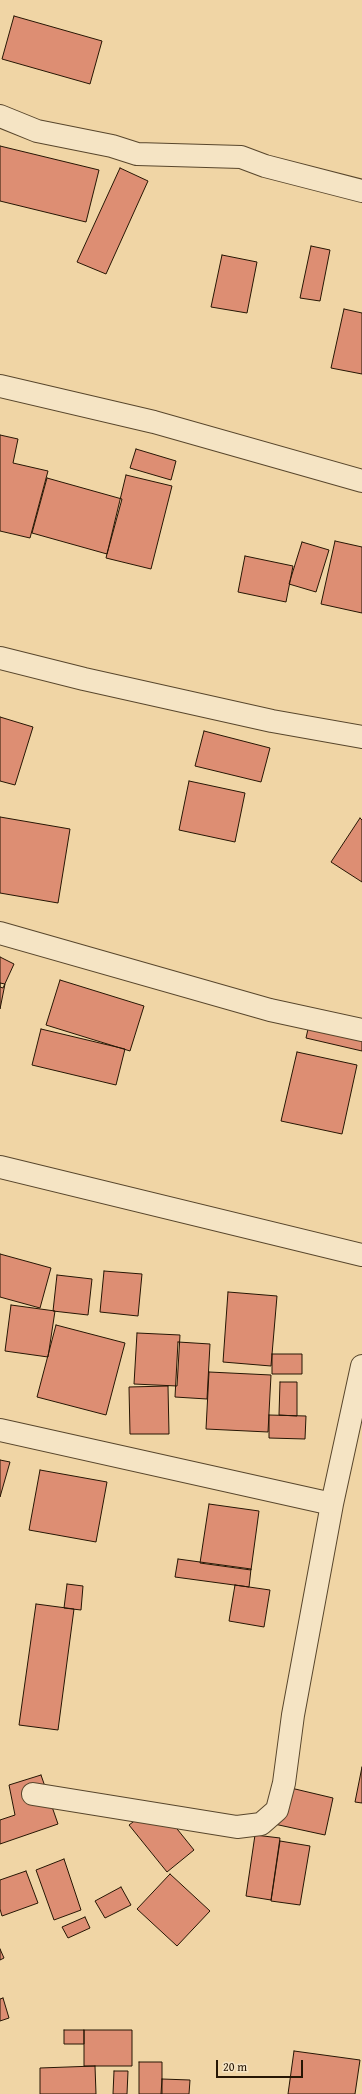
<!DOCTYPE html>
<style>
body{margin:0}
#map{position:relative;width:362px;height:2094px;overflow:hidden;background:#f0d5a5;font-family:"Gentium Book Plus",serif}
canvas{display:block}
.scale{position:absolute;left:216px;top:2060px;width:87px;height:18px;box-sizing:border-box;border:2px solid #261604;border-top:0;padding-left:5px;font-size:12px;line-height:14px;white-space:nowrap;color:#261604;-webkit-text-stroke:3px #f5e4c4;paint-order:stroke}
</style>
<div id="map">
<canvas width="362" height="2094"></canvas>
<div class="scale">20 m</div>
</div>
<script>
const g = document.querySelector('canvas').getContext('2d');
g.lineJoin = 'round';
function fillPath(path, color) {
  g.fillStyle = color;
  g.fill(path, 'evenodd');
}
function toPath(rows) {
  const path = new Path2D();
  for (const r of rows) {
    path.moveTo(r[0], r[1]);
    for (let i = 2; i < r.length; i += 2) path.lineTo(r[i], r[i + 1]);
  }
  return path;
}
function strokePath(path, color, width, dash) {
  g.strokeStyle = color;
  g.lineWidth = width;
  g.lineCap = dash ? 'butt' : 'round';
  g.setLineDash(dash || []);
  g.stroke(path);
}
const building = toPath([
 [14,16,102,41,90,84,2,59,14,16],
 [0,146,99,170,86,222,0,201,0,146],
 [120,168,148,181,106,274,77,262,120,168],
 [311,246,330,250,320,301,300,298,311,246],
 [222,255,257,262,247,313,211,307,222,255],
 [344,309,362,313,362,374,331,368,344,309],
 [0,435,18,439,13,463,48,471,30,538,0,531,0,435],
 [136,449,176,461,171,480,130,468,136,449],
 [126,475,172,486,151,569,106,558,126,475],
 [47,478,122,499,107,554,32,533,47,478],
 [335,541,362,547,362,613,321,604,335,541],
 [302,542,329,550,316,592,289,584,302,542],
 [245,556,293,566,286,602,238,592,245,556],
 [0,717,33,727,15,785,0,781,0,717],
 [204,731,270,748,261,782,195,766,204,731],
 [189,781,245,793,235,842,179,830,189,781],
 [0,817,70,829,58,903,0,893,0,817],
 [360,818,362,820,362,882,331,862,360,818],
 [0,957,14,964,3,988,0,987,0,957],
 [60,980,144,1006,130,1051,46,1025,60,980],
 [0,983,5,984,0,1009,0,983],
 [310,1020,362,1032,362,1051,306,1038,310,1020],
 [41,1029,125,1049,116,1085,32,1065,41,1029],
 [297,1052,357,1065,342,1134,281,1121,297,1052],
 [0,1254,51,1268,40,1308,0,1297,0,1254],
 [104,1271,142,1274,138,1316,100,1312,104,1271],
 [57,1275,92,1279,88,1315,53,1311,57,1275],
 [228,1292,277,1296,271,1366,223,1362,228,1292],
 [11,1305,55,1311,48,1357,5,1351,11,1305],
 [56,1325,125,1343,106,1415,37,1397,56,1325],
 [137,1333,180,1335,177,1386,134,1384,137,1333],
 [178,1342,210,1344,207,1399,175,1397,178,1342],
 [272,1354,302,1354,302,1374,272,1374,272,1354],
 [209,1372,271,1375,268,1432,206,1429,209,1372],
 [280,1382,297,1382,297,1416,279,1415,280,1382],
 [168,1386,169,1434,130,1434,129,1387,168,1386],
 [269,1415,306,1416,305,1439,269,1438,269,1415],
 [0,1460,10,1462,0,1497,0,1460],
 [40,1470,107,1482,96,1542,29,1530,40,1470],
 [209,1504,259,1511,251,1570,200,1563,209,1504],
 [178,1559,251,1569,249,1587,175,1577,178,1559],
 [67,1584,83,1586,81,1610,64,1608,67,1584],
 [235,1585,270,1590,264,1627,229,1621,235,1585],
 [36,1604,74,1609,58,1730,19,1725,36,1604],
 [362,1767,362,1803,355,1802,362,1767],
 [41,1775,58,1824,0,1844,0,1820,15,1815,9,1785,41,1775],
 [274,1784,333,1798,325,1835,265,1822,274,1784],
 [157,1804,194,1850,167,1872,129,1825,157,1804],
 [255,1835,280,1838,271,1900,246,1896,255,1835],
 [280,1841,310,1846,300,1905,271,1901,280,1841],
 [64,1859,81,1910,54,1920,36,1870,64,1859],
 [26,1871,38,1903,2,1916,0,1909,0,1880,26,1871],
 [170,1874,210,1911,177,1946,137,1909,170,1874],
 [121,1887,131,1905,105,1918,95,1901,121,1887],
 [85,1917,90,1928,68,1938,62,1927,85,1917],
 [0,1949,4,1958,0,1960,0,1949],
 [3,1998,9,2018,0,2021,0,1999,3,1998],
 [64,2030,84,2030,84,2044,64,2044,64,2030],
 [84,2030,132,2030,132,2066,84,2066,84,2030],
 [294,2051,360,2060,355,2094,288,2094,294,2051],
 [139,2062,162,2062,162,2094,139,2094,139,2062],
 [95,2066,96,2094,40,2094,40,2068,95,2066],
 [114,2071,128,2071,127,2094,113,2094,114,2071],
 [162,2079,190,2080,189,2094,161,2094,162,2079]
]);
const minor = toPath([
 [0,116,37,131,112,146,137,154,241,157,265,166,362,191],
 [0,386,154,422,362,481],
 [0,658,84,679,272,721,362,737],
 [0,933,270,1010,362,1030],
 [0,1167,362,1255],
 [0,1430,332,1504],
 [33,1794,237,1827,261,1824,277,1810,284,1783,293,1715,332,1504,362,1366]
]);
fillPath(building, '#dd8e73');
strokePath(building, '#261604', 1);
strokePath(minor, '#58462c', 24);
strokePath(minor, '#f5e4c4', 22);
</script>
